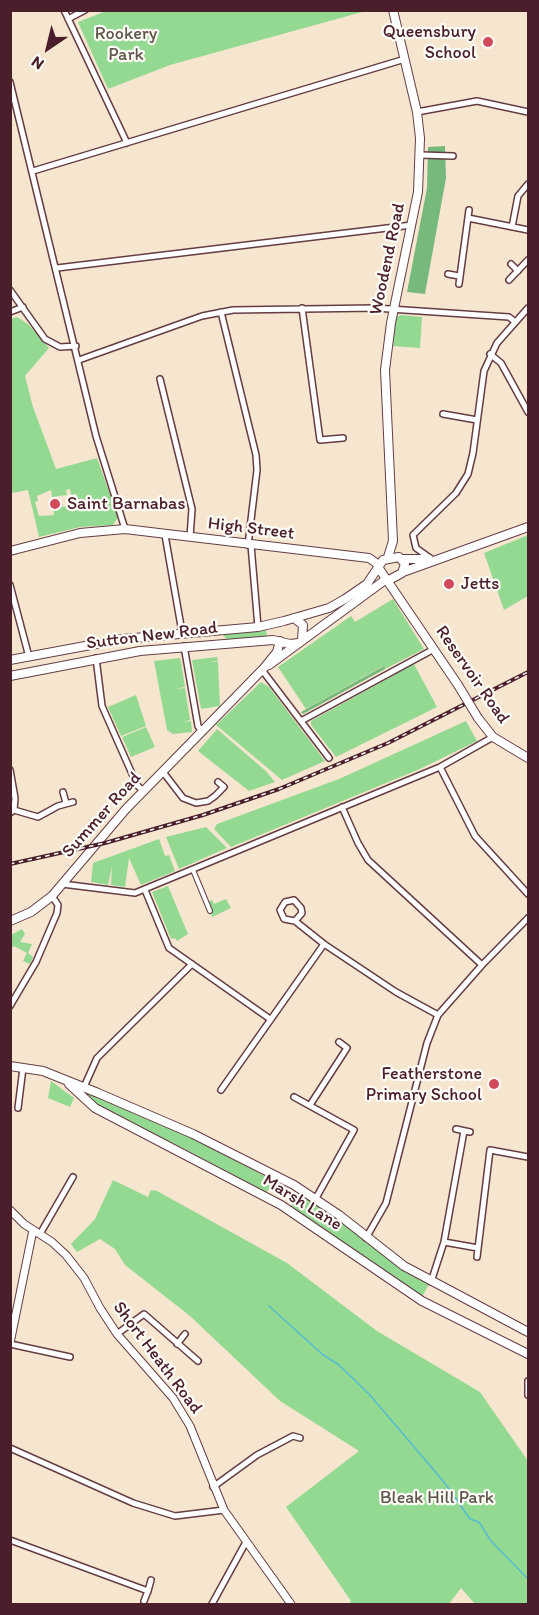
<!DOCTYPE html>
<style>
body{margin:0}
#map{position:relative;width:539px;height:1615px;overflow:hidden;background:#f7e6cf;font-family:Itim,sans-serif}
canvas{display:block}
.frame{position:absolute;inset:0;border:12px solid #4a1f2b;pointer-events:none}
.north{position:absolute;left:18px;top:18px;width:60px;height:60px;-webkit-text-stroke:4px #fdfcf7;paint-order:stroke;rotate:215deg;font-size:16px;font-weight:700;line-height:24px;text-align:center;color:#4a1f2b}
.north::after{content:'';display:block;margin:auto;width:21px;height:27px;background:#4a1f2b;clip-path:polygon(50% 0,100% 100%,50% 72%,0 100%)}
</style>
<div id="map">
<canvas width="539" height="1615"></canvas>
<div class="frame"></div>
<div class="north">N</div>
</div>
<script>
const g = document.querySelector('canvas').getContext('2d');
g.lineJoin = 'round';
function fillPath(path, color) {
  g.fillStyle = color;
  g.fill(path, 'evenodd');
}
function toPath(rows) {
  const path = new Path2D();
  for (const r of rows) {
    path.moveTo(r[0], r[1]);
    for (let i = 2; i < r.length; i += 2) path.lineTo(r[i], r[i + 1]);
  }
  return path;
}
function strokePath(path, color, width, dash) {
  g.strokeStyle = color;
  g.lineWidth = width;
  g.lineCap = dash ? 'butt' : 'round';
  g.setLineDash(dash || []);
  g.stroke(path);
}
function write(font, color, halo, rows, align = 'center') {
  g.font = font + ' Itim,sans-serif';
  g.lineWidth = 4.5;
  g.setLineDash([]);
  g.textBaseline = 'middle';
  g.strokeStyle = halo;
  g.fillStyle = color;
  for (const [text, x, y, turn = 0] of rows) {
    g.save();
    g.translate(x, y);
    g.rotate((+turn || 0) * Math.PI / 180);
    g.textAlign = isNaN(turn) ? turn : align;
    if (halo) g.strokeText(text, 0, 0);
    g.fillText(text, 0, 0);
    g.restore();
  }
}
const green = toPath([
 [109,10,366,10,366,11,170,65,108,89,78,22],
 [401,315,422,317,420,348,393,346,396,317],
 [17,317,28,324,49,348,25,376,33,407,56,469,97,458,118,517,113,525,80,527,39,537,28,490,11,493,10,319],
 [70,489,71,495,76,494,80,502,75,502,75,505,53,508,54,515,39,516,35,502,38,501,37,496,51,490,52,497,67,495,66,490],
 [528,535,528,596,504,610,484,553],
 [393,599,424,649,385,669,383,666,306,709,278,667,351,616,355,622],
 [266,629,267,637,227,640,222,633],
 [217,657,218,661,209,662,218,662,220,706,201,709,192,660],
 [180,658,182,667,180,668,182,668,185,687,175,689,185,688,190,720,183,722,191,721,192,732,173,734,167,730,154,661],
 [414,664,437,707,336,757,311,725,311,721],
 [261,682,269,687,325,761,282,780,216,725],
 [136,695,146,726,121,736,108,707],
 [466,721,477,741,420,769,231,847,214,829,217,824,339,779],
 [146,727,155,747,131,757,122,737],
 [217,729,266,771,275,782,249,791,198,751],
 [206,827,227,848,179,869,166,837],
 [159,839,165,856,169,855,175,871,141,885,129,858,125,887,111,885,112,867,108,885,91,882,93,863],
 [168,886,188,934,177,941,175,938,171,939,152,892],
 [226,899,231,908,212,917,207,902,212,900,214,904],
 [22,929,25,934,20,942,32,944,28,953,33,957,30,964,23,961,27,953,14,946,11,949,11,935],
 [51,1081,74,1098,70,1107,48,1098],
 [89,1093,206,1143,275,1182,266,1193,181,1147,112,1115,95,1105,86,1096],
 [113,1180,148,1197,151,1190,157,1191,287,1263,377,1331,480,1392,528,1461,528,1604,475,1604,461,1588,449,1604,348,1604,351,1601,286,1507,359,1451,280,1401,190,1316,125,1265,115,1249,100,1239,77,1252,71,1244,95,1219],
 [299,1192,326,1208,400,1267,429,1284,422,1297,291,1207]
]);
const forest = toPath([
 [445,146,446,178,425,294,407,292,427,188,428,147],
 [384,666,385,669,303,714,301,712]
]);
const stream = toPath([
 [269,1306,322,1354,339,1365,369,1394,444,1482,470,1519,479,1522,491,1541,528,1579]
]);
const pedestrian = toPath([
 [193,870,210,911]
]);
const minor = toPath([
 [64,10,127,143],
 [68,19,85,10],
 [10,82,96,436,125,529],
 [417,112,477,101,528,112],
 [420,155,453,156],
 [33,171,405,59],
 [468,218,528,230],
 [512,227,518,196,528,184],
 [511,264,518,271],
 [57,268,412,225],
 [448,274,459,276],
 [509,280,528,260],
 [459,284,469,210],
 [10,290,45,339,60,347,76,346],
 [302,308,320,440,343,438],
 [10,312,23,307],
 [221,312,256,455,257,470,248,545],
 [490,354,501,363,528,412],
 [79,360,202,316,233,310,375,308,509,317,514,321],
 [160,379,192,509,190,537],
 [443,414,477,420],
 [165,535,182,632],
 [251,545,258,627],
 [430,558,416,548,413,535,456,493,468,474,473,453,484,371,497,343,528,308],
 [10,585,29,657],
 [184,646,198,726,202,732],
 [96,658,102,706,137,785,143,791],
 [262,670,329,758],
 [301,721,434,649],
 [440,767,475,836,528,894],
 [10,770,15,798,14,810,10,813],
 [163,772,183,798,196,803,208,801,215,796,224,787,218,782],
 [63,792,66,803],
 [342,807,358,843,368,860,482,965],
 [14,810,38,817,58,806,73,802],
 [62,884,135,893,440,767,493,737],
 [145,890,169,948,270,1019],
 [295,921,302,913,301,908,294,900,285,902,280,910,284,919,295,921,324,944,396,992,438,1015],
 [10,1006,36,962,57,913,58,905,52,896],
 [84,1087,97,1058,192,964],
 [221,1090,324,944],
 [294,1097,354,1130,316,1198],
 [310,1105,347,1048,339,1042],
 [18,1108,23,1068],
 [456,1129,470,1132],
 [40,1234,73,1177],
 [366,1238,386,1203,427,1043,438,1015,482,965,528,918],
 [444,1242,478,1248],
 [477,1257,490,1150,528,1157],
 [431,1282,444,1242,464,1131],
 [117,1334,144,1314,198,1361],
 [10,1344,70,1357],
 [177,1344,185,1334],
 [528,1381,528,1395],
 [10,1448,133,1503,175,1516,224,1510],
 [213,1487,257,1455,293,1436,300,1438],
 [10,1540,148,1591,144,1601],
 [148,1591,151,1580],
 [212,1604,246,1542]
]);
const tertiary = toPath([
 [10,1210,24,1224,52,1242,66,1255,84,1278,100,1308,117,1334,173,1398,190,1426,224,1510,291,1604],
 [10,1343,33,1230]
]);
const secondary = toPath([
 [10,551,80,533,125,529,369,558,379,565],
 [269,665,299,643],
 [10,921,31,912,52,896,126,809,264,668,277,652,280,641],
 [10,1066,43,1071,98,1093,193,1134,294,1185,339,1215,404,1266,528,1332],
 [69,1084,95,1108,281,1205,422,1301,528,1354]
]);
const primary = toPath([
 [388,557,393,541,385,370,391,323,418,192,420,138,417,112,393,10],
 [402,559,429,559],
 [378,567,458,685],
 [403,572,528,527],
 [294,618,303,625,302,640],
 [10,660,123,639,258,627,284,621,329,608,345,599,367,584,383,560,399,557,405,564,402,573,387,581],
 [10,676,140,651,273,640,290,644,299,643,385,580],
 [478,718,493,737,528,758]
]);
const rail = toPath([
 [10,864,105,843,203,815,279,789,388,743,528,672]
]);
const primaryBridge = toPath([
 [458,685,478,718]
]);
const markers = [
 [488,42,6,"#d1495b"],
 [55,504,6,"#d1495b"],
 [449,584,6,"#d1495b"],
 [494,1084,6,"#d1495b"]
];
const poiNames = [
 ["Queensbury",476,32],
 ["School",476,53],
 ["Saint Barnabas",67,504,"left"],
 ["Jetts",461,584,"left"],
 ["Featherstone",482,1074],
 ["Primary School",482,1095]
];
const parkNames = [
 ["Rookery",126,34],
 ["Park",126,55],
 ["Bleak Hill Park",437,1498]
];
const streetNames = [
 ["Woodend Road",388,259,-78],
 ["High Street",251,529,7],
 ["Sutton New Road",152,636,-7],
 ["Reservoir Road",472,675,55],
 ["Summer Road",102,815,-48],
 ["Marsh Lane",302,1203,32],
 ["Short Heath Road",157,1358,53]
];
fillPath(green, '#94d992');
fillPath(forest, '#77b97c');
strokePath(stream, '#53bdcf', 1.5);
strokePath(pedestrian, '#643d44', 6);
strokePath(minor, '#643d44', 8);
strokePath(tertiary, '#643d44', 9);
strokePath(secondary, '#643d44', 10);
strokePath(primary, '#643d44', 10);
strokePath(pedestrian, '#fff', 4);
strokePath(minor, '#fff', 5);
strokePath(tertiary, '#fff', 7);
strokePath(secondary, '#fff', 8);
strokePath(primary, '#fff', 8);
strokePath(rail, '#4a1f2b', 4);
strokePath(rail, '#fdfcf7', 1.5, [4.5]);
strokePath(primaryBridge, '#643d44', 10, []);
strokePath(primaryBridge, '#fff', 8);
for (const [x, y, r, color] of markers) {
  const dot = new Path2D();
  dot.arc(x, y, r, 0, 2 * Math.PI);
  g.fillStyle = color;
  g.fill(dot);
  strokePath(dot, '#fdfcf7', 2);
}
write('18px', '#4a1f2b', '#fdfcf7', poiNames, 'right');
write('18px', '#60574a', '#fdfcf7', parkNames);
write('18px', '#4a1f2b', '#fdfcf7', streetNames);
</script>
